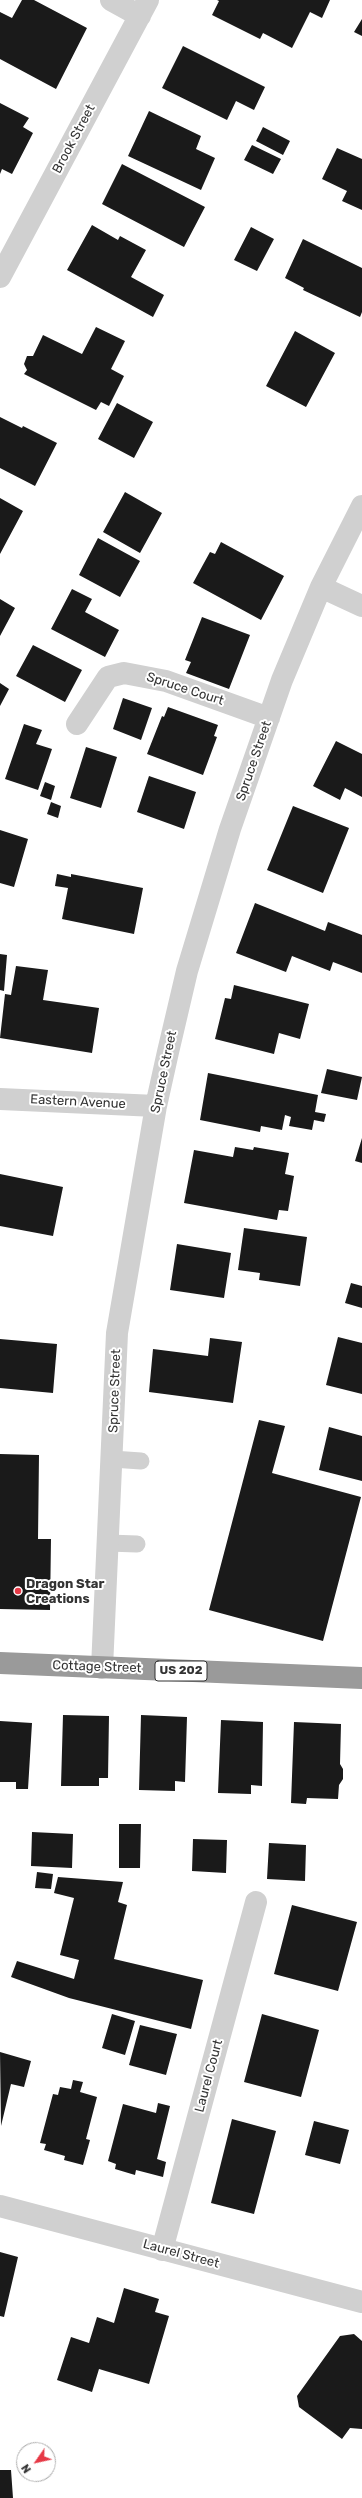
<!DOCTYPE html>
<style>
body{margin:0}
#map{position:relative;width:362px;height:2498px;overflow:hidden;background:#fff;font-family:Rubik,sans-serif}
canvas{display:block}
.north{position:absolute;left:16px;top:2442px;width:40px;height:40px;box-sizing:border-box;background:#fff;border:1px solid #adadad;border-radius:50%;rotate:236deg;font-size:11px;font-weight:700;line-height:16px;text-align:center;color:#333}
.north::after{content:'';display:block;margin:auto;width:14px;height:18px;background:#e63946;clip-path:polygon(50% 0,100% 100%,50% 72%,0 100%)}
</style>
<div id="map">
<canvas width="362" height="2498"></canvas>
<div class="north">N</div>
</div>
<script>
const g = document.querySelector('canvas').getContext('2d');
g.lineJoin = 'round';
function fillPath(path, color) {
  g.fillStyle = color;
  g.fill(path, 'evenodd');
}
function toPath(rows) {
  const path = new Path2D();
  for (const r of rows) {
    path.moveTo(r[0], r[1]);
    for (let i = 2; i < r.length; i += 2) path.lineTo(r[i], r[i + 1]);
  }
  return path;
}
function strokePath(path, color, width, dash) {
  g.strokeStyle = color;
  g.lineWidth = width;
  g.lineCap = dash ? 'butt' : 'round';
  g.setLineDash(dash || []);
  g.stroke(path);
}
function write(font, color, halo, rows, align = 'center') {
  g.font = font + ' Rubik,sans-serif';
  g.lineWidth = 4;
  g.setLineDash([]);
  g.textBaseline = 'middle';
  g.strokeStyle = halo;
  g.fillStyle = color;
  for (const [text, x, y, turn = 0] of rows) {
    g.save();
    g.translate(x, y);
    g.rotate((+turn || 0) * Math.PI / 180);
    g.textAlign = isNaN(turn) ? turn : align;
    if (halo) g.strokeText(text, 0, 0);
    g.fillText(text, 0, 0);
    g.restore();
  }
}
const building = toPath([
 [22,0,34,0,87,28,56,89,0,59,0,12,12,18],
 [217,0,330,0,322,18,310,12,292,48,263,33,260,39,212,15,219,1],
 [362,19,362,36,354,32],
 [183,46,265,87,254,110,236,101,227,120,162,88],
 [0,103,29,118,23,127,33,133,12,174,2,169,0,174],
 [149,111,201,136,196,149,215,158,201,190,128,156],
 [263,127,290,141,283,155,256,141],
 [252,145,281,159,273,174,244,160],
 [337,148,362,159,362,210,342,201,347,191,322,179],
 [122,164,205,207,184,247,102,204],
 [92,225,118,240,120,236,146,250,131,277,164,295,153,317,67,270],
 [251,227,274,239,257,271,234,260],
 [303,239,362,268,362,312,360,317,303,290,304,288,285,278],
 [96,327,125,341,111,369,124,376,109,406,101,402,96,410,24,374,27,370,24,364,27,356,33,356,43,335,82,354],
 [295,331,335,353,306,407,266,386],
 [117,403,153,422,134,458,98,439],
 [0,417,22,428,23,426,57,443,35,486,0,468],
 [125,492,162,513,140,553,103,532],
 [0,498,23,511,0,554],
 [98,538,140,561,120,597,79,575],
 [221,542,284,576,261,620,193,583,210,552,215,554],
 [72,589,92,599,85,612,119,630,105,657,51,629],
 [0,599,15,608,0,636],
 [202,617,250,635,229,689,186,673,191,662,185,660],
 [33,645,82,670,65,702,16,676],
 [0,683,9,689,0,706],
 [123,698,152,708,141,740,113,729],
 [168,707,218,725,214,736,217,737,203,775,147,754,162,716,164,717],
 [24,724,42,730,36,744,52,749,38,790,5,779],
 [336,741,362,754,362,797,345,788,340,800,313,786],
 [86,747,117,757,101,808,70,798],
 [149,776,196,792,184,829,137,812],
 [45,782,55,786,51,800,40,796],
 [51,802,61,806,58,818,47,814],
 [293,806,349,828,323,893,267,870],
 [0,830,28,839,14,887,0,883],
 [57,874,71,877,71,874,143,888,134,934,62,919,68,888,55,886],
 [255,903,325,931,328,922,362,935,362,973,333,962,330,971,292,956,286,972,236,953],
 [0,954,7,955,4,991,0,990],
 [16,966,48,970,43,1000,99,1008,92,1053,0,1038,5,994,11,995],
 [234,985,309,1004,300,1039,279,1033,274,1054,215,1039,225,998,231,999],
 [327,1069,362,1077,357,1100,321,1093],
 [208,1073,318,1095,315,1112,326,1114,324,1122,314,1120,312,1130,289,1126,291,1117,285,1115,282,1130,261,1126,260,1132,200,1120],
 [362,1138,362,1163,355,1161],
 [235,1147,253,1150,254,1147,289,1153,285,1174,294,1176,288,1211,279,1210,277,1220,184,1203,194,1150,233,1157],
 [0,1174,63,1187,53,1236,0,1226],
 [244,1228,307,1237,300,1286,259,1280,260,1273,238,1270],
 [177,1244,231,1253,224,1298,170,1290],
 [351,1283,362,1286,362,1308,345,1303],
 [338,1337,362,1343,362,1394,326,1385],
 [210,1338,242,1342,233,1403,149,1392,153,1349,208,1356],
 [0,1339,57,1344,53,1393,0,1388],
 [259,1420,285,1426,272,1473,361,1497,323,1641,209,1610],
 [329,1427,362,1436,362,1481,319,1470],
 [0,1454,39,1455,38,1539,51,1539,50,1610,0,1609],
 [63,1715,109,1716,108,1778,99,1778,99,1786,61,1786],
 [141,1715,187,1717,185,1782,175,1781,175,1791,139,1790],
 [221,1720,263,1722,262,1786,251,1785,251,1794,218,1793],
 [0,1721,32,1723,28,1789,16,1789,16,1782,0,1782],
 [294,1722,341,1724,340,1764,343,1769,343,1779,339,1785,338,1799,307,1798,306,1804,291,1803],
 [119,1824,141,1824,140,1868,119,1868],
 [32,1832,73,1834,72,1868,31,1866],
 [193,1839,227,1840,226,1873,192,1871],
 [269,1843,306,1845,305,1881,267,1879],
 [37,1872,53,1874,51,1889,35,1888],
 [58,1877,123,1882,118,1902,127,1905,114,1959,203,1980,191,2029,69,1998,11,1977,17,1961,74,1979,79,1960,60,1955,74,1898,54,1893],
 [292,1905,357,1922,338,1991,274,1974],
 [112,2014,135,2021,125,2055,102,2048],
 [262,2014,319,2030,301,2097,244,2082],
 [140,2025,177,2034,166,2075,129,2065],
 [0,2052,31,2061,24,2087,11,2084,1,2126],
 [73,2080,83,2082,80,2092,97,2097,86,2139,90,2140,83,2165,64,2160,65,2156,44,2150,46,2144,40,2143,53,2094,58,2095,60,2087,71,2089],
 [158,2103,170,2106,157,2159,166,2162,163,2177,136,2170,135,2175,115,2169,116,2164,108,2161,123,2104,156,2113],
 [232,2119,276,2131,254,2214,211,2203],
 [314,2121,349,2130,340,2164,305,2155],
 [0,2252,18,2257,4,2317,0,2316],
 [124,2288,159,2299,155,2312,169,2316,149,2384,99,2369,92,2392,57,2380,71,2337,89,2343,97,2317,114,2323],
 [354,2334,362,2341,362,2429,350,2428,342,2439,299,2407,297,2396,340,2336],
 [0,2470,11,2470,13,2498,0,2498]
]);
const lane = toPath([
 [112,1459,141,1461],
 [108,1543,137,1544]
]);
const street = toPath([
 [111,0,140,16],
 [0,277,148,0],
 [321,587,362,606],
 [77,724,108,677,124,673,166,681,269,718],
 [0,1099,156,1106],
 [102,1668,117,1333,156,1106,168,1052,187,971,230,829,282,680,321,587,362,506],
 [0,2206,362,2302],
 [162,2250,256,1902]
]);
const highway = toPath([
 [0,1663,362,1678]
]);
const markers = [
 [18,1591,4,"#e63946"]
];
const shields = [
 [181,1671,52]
];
const shieldNames = [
 ["US 202",181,1671]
];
const streetNames = [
 ["Brook Street",74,139,-62],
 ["Spruce Court",185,689,18],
 ["Spruce Street",254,761,-71],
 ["Spruce Street",164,1072,-78],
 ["Eastern Avenue",78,1102,3],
 ["Spruce Street",115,1391,-88],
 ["Cottage Street",97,1667,2],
 ["Laurel Court",209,2076,-75],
 ["Laurel Street",181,2254,15]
];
const poiNames = [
 ["Dragon Star",26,1584],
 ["Creations",26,1599]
];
fillPath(building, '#1a1a1a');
strokePath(lane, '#d0d0d0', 17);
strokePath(street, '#d0d0d0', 22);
strokePath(highway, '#9a9a9a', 22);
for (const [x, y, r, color] of markers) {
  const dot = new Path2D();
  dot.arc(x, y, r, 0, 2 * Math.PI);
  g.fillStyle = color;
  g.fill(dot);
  strokePath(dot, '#fff', 1.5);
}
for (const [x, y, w] of shields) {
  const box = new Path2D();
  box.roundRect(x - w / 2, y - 10, w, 20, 3);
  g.fillStyle = '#fff';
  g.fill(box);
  strokePath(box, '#333', 1);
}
write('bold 12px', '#333', null, shieldNames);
write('13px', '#333', '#fff', streetNames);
write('bold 13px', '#333', '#fff', poiNames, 'left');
</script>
